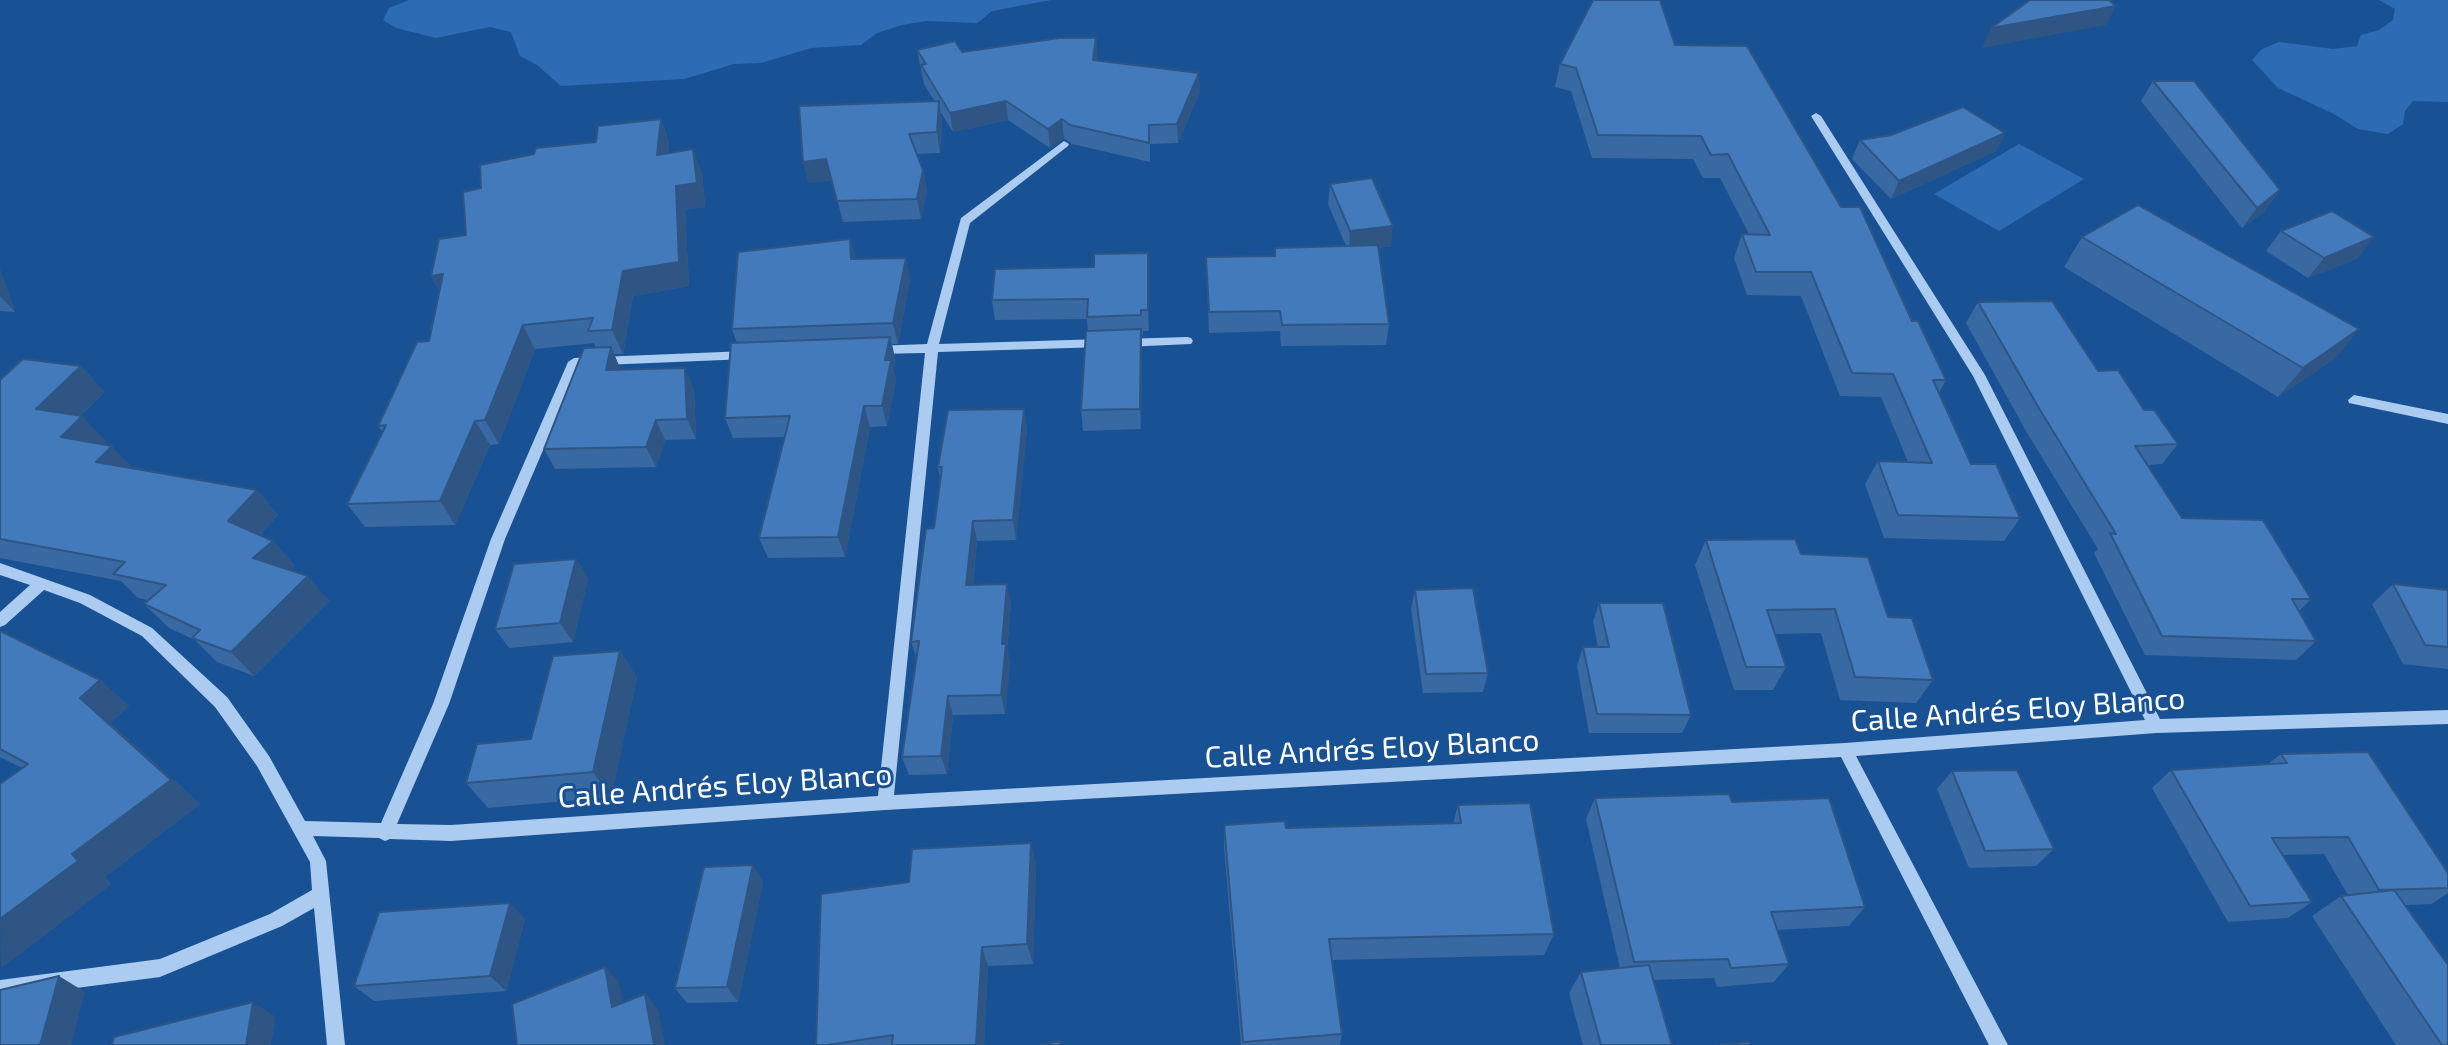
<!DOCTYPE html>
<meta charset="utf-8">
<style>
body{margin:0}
canvas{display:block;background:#195195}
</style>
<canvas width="2448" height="1045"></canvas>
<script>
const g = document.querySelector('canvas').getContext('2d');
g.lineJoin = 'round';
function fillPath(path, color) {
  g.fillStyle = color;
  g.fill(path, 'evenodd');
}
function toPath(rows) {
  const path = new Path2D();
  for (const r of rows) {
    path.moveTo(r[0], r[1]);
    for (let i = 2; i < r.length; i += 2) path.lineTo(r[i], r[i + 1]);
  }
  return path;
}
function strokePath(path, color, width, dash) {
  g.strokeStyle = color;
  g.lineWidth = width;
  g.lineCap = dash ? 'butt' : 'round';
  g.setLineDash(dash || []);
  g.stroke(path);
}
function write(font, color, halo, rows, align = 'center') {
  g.font = font + ' "Exo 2",sans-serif';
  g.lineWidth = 6;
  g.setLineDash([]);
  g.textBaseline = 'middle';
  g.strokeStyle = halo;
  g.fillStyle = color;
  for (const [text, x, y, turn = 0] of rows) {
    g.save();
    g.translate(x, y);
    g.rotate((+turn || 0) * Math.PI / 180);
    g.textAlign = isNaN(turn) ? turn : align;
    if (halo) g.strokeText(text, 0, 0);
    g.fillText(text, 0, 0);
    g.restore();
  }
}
const green = toPath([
 [409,0,1051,0,992,11,977,23,926,21,902,25,877,33,861,45,811,48,761,63,734,64,684,79,561,86,537,65,520,56,511,32,490,27,436,38,396,28,383,20,389,8],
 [2379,0,2448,0,2448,102,2413,101,2405,111,2403,124,2388,134,2358,129,2334,114,2278,88,2252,60,2262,49,2279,42,2333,49,2357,46,2361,35,2379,30,2393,20,2395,9],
 [2019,144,2084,179,1999,231,1934,194]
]);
const minor = toPath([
 [1816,113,1821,116,1985,375,2160,719,2448,710,2448,724,2156,733,1856,756,2008,1045,1989,1045,1841,757,885,810,451,841,390,839,385,841,379,838,313,836,326,861,345,1045,327,1045,314,908,282,926,160,977,0,998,0,980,160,959,270,914,312,890,310,862,257,766,215,707,142,636,80,603,44,590,5,625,0,627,0,612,30,585,0,575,0,563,90,595,152,628,227,697,269,756,305,821,381,823,433,704,491,539,568,362,574,358,747,351,753,355,747,359,579,366,505,539,449,704,397,824,451,825,878,796,925,353,875,354,869,350,875,346,927,344,961,218,1064,141,1069,144,1068,146,970,223,939,344,1103,339,1109,343,1103,347,938,352,894,795,1845,743,2145,720,1973,376,1811,116,1816,113],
 [1187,337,1191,338,1193,341,1191,344,1123,347,1117,343,1123,339,1187,337],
 [2354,395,2448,414,2448,424,2349,403,2348,400,2354,395]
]);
const wall = toPath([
 [1096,38,1097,60,1200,91,1178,143,1150,144,1150,162,1072,144,1064,138,1050,148,1008,120,953,132,940,111,942,122,940,153,917,154,927,190,921,219,843,222,832,180,809,183,803,162,935,102,924,84,917,50,962,52],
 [1675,45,1841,207,1912,321,1946,380,1939,393,1971,464,2020,518,2004,541,1884,538,1865,484,1878,461,1908,462,1881,397,1840,396,1801,296,1747,295,1734,258,1742,234,1749,234,1720,178,1703,178,1693,159,1592,158,1571,91,1555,87,1560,64],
 [2153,81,2265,211,2242,228,2141,101],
 [661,119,669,143,668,153,702,173,705,207,685,210,689,286,633,296,623,354,614,354,620,368,620,369,694,389,696,439,665,440,656,467,555,469,544,449,596,348,594,343,535,349,499,444,490,445,455,525,365,527,347,504,383,432,378,426,429,341,439,290,431,276,466,235,481,188,596,142],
 [2005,133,1996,151,1891,199,1852,159,1860,140],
 [1330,184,1391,246,1378,248,1389,324,1386,345,1281,346,1280,331,1209,333,1207,278,1274,256,1275,248,1346,246,1328,204],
 [2281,231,2358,258,2308,278,2266,251],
 [2082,237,2359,329,2334,359,2278,397,2064,267],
 [850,239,856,259,910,279,898,344,892,344,895,358,893,368,896,380,887,426,870,427,845,557,768,558,759,538,785,437,733,438,725,418,737,343,732,329],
 [1148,253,1149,331,1143,331,1143,335,1142,335,1141,429,1083,431,1081,410,1088,331,1087,319,995,320,992,300,1094,267],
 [0,270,15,312,0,311],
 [1978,302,2098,371,2144,410,2178,444,2162,464,2147,465,2182,518,2311,599,2299,611,2316,641,2296,660,2145,655,2094,553,2098,549,2026,431,1966,323],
 [81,366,104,392,80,416,106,441,103,444,133,468,257,490,278,515,260,535,273,541,295,566,290,570,329,601,254,676,217,662,195,640,169,628,144,604,148,600,138,598,121,581,0,558,0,539],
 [1024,409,1027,429,1016,540,977,541,973,585,1011,603,1007,649,1010,663,1005,714,953,715,947,774,909,775,902,757,917,659,911,642,934,528,940,478,938,467],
 [1706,540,1801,554,1888,617,1933,680,1916,703,1840,700,1821,633,1775,634,1786,667,1773,690,1734,690,1695,565],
 [576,559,588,578,573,642,509,648,495,629],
 [2393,584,2448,590,2448,669,2403,664,2372,604],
 [1415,590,1488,673,1483,692,1423,693,1411,609],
 [1599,603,1691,715,1682,733,1589,733,1577,666,1583,647,1598,647,1593,622],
 [0,631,100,680,129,706,110,723,200,804,105,877,111,884,1,968,0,784,22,768,0,757],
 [620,651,637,678,611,797,488,808,466,783,531,739],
 [2281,754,2448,873,2448,893,2431,904,2405,905,2448,1045,2396,1045,2312,916,2341,896,2348,895,2324,854,2282,855,2312,902,2288,918,2228,922,2152,788,2171,770,2268,764],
 [1952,771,2054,849,2036,866,1969,868,1937,789],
 [1595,798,1732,802,1865,907,1849,926,1777,930,1789,964,1774,982,1717,987,1714,978,1653,980,1672,1045,1583,1045,1569,993,1581,972,1620,968,1586,819],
 [1458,805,1554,934,1544,955,1332,960,1342,1034,1340,1045,1241,1045,1224,848,1224,825,1286,828,1453,824],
 [1036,864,1033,964,988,966,984,1045,816,1045],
 [753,865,763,882,738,1002,687,1003,675,988],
 [525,919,506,991,374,1001,354,986]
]);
const shadedWall = toPath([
 [2116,6,2106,25,1982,48,1991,28],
 [1096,38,1097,57,1095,79,1093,60],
 [1199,73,1200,91,1178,143,1177,124],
 [939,101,942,122,940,153,937,132],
 [1006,101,1008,120,953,132,950,113],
 [661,119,669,143,666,179,657,155],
 [1062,119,1064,138,1050,148,1048,129],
 [2005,133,1996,151,1891,199,1899,181],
 [693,149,702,173,705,207,685,210,689,286,633,296,623,354,612,330,623,271,676,186],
 [826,159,832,180,809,183,803,162],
 [923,170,927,190,921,219,917,199],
 [2280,190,2265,211,2242,228,2257,208],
 [1393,226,1391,246,1349,252,1350,231],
 [2374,237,2358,258,2308,278,2324,258],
 [850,239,856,260,851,259],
 [1148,253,1149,274,1149,331,1148,310],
 [906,258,910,279,898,344,893,323],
 [0,270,15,312,0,296],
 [443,274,445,300,431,276],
 [523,325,535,349,499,444,485,420],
 [1141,329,1142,350,1141,429,1140,409],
 [2359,329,2334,359,2278,397,2303,368],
 [890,337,895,358,893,368,896,380,887,426,882,406,885,360],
 [611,347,620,368,616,390,606,370],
 [81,366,104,392,60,435,36,409],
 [685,368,694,389,696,439,687,419],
 [864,406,870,427,845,557,838,537],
 [1024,409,1027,429,1016,540,1013,520],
 [82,416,106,441,85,462,61,437],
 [656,420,665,440,656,467,646,447],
 [475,421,490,445,455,525,440,501],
 [112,446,135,471,96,462],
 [257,490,278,515,250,546,228,521],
 [973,521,977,541,971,605,966,585],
 [273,541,295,566,275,583,253,558],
 [576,559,588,578,573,642,560,623],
 [308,576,329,601,254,676,231,652],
 [1007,584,1011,603,1007,649,1010,663,1005,714,1001,695,1002,644],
 [620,651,637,678,611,797,593,772],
 [100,680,129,706,110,723,200,804,105,877,111,884,1,968,0,919,72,854,80,698],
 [948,696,953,715,947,774,941,756],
 [1031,843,1036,864,1033,964,1027,944],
 [753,865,763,882,738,1002,727,987],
 [510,903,525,919,506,991,490,976],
 [982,947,988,966,984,1045,976,1045],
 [605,967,619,982,626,1022,612,1007],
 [59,976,85,992,71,1045,40,1045],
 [645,994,658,1009,665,1045,654,1045],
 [253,1002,276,1017,271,1045,246,1045]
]);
const building = toPath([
 [1593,0,1660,0,1675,45,1747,46,1841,207,1860,207,1912,321,1918,321,1946,380,1933,380,1971,464,1996,464,2020,518,1898,515,1878,461,1932,463,1893,374,1852,373,1811,272,1756,272,1742,234,1770,235,1728,154,1711,155,1701,136,1598,135,1576,68,1560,64,1593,0],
 [2030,0,2109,0,2116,6,1991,28,2030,0],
 [1059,38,1096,38,1093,60,1199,73,1177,124,1149,125,1149,143,1070,125,1062,119,1048,129,1006,101,950,113,921,65,926,64,917,50,955,41,962,52,1059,38],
 [2153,81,2194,81,2280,190,2257,208,2153,81],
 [939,101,937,132,909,134,923,170,917,199,837,201,826,159,803,162,799,106,939,101],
 [1963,107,2005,133,1899,181,1860,140,1891,135,1963,107],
 [661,119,657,155,693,149,697,183,676,186,679,262,623,271,612,330,588,331,593,318,523,325,485,420,475,421,440,501,347,504,386,425,378,426,417,342,429,341,443,274,431,276,439,239,466,235,463,192,481,188,480,165,534,154,536,148,596,142,598,126,661,119],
 [1372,178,1393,226,1350,231,1330,184,1372,178],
 [2138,205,2359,329,2303,368,2082,237,2138,205],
 [2332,211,2374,237,2324,258,2281,231,2332,211],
 [850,239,851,259,906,258,893,323,732,329,738,252,850,239],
 [1378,245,1389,324,1282,325,1280,311,1209,312,1206,257,1275,256,1275,248,1378,245],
 [1148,253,1148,310,1141,310,1141,315,1087,317,1088,299,992,300,995,269,1094,267,1094,254,1148,253],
 [2052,301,2098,371,2118,370,2144,410,2154,410,2178,444,2135,446,2182,518,2263,520,2311,599,2292,599,2316,641,2162,636,2110,533,2116,534,2040,410,1978,302,2052,301],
 [1141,329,1140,409,1081,410,1086,331,1141,329],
 [890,337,885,360,891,360,882,406,864,406,838,537,759,538,790,416,725,418,731,343,890,337],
 [611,347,606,370,685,368,687,419,656,420,646,447,544,449,584,348,611,347],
 [23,359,81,366,36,409,82,416,61,437,112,446,96,462,257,490,228,521,273,541,253,558,308,576,231,652,192,638,200,630,144,604,166,585,113,574,125,562,0,539,0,380,23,359],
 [1024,409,1013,520,973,521,966,585,1007,584,1002,644,1006,644,1001,695,948,696,941,756,902,757,919,641,911,642,926,529,934,528,942,467,938,467,948,410,1024,409],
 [1795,539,1801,554,1868,557,1888,617,1912,618,1933,680,1855,677,1835,609,1767,610,1786,667,1746,667,1706,540,1795,539],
 [576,559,560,623,495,629,514,564,576,559],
 [2393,584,2448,590,2448,647,2425,645,2393,584],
 [1473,588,1488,673,1426,674,1415,590,1473,588],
 [1599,603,1663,603,1691,715,1597,714,1583,647,1609,647,1599,603],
 [0,631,100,680,80,698,171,780,72,854,78,861,0,919,0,784,28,764,0,749,0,631],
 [620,651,593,772,466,783,477,744,531,739,553,656,620,651],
 [2368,752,2448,873,2448,888,2379,890,2348,837,2272,838,2312,902,2250,906,2171,770,2287,763,2281,754,2368,752],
 [2017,770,2054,849,1985,851,1952,771,2017,770],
 [1729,794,1732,802,1829,798,1865,907,1771,912,1789,964,1731,968,1728,959,1634,962,1595,798,1729,794],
 [1530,803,1554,934,1329,939,1342,1034,1243,1042,1224,825,1285,821,1286,828,1461,823,1458,805,1530,803],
 [1031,843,1027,944,982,947,976,1045,892,1045,893,1035,828,1045,816,1045,821,894,909,882,912,849,1031,843],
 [753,865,727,987,675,988,704,867,753,865],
 [2394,890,2448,965,2448,1045,2442,1045,2341,896,2394,890],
 [510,903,490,976,354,986,379,912,510,903],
 [1649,965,1672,1045,1601,1045,1581,972,1649,965],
 [605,967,612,1007,645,994,654,1045,517,1045,512,1004,605,967],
 [59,976,40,1045,0,1045,0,990,59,976],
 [253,1002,246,1045,112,1045,114,1037,253,1002],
 [1060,1041,1060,1045,1041,1045,1060,1041],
 [1749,1042,1750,1045,1718,1045,1749,1042]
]);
const streetNames = [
 ["Calle Andrés Eloy Blanco",2018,710,-4],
 ["Calle Andrés Eloy Blanco",1372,749,-3],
 ["Calle Andrés Eloy Blanco",725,786,-4]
];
fillPath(green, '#2d6bb4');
fillPath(minor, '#abccf0');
fillPath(wall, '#3969a2');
fillPath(shadedWall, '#2e5584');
fillPath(building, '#427abc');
strokePath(building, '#2e5584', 2);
write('30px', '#fff', '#195195', streetNames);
</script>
